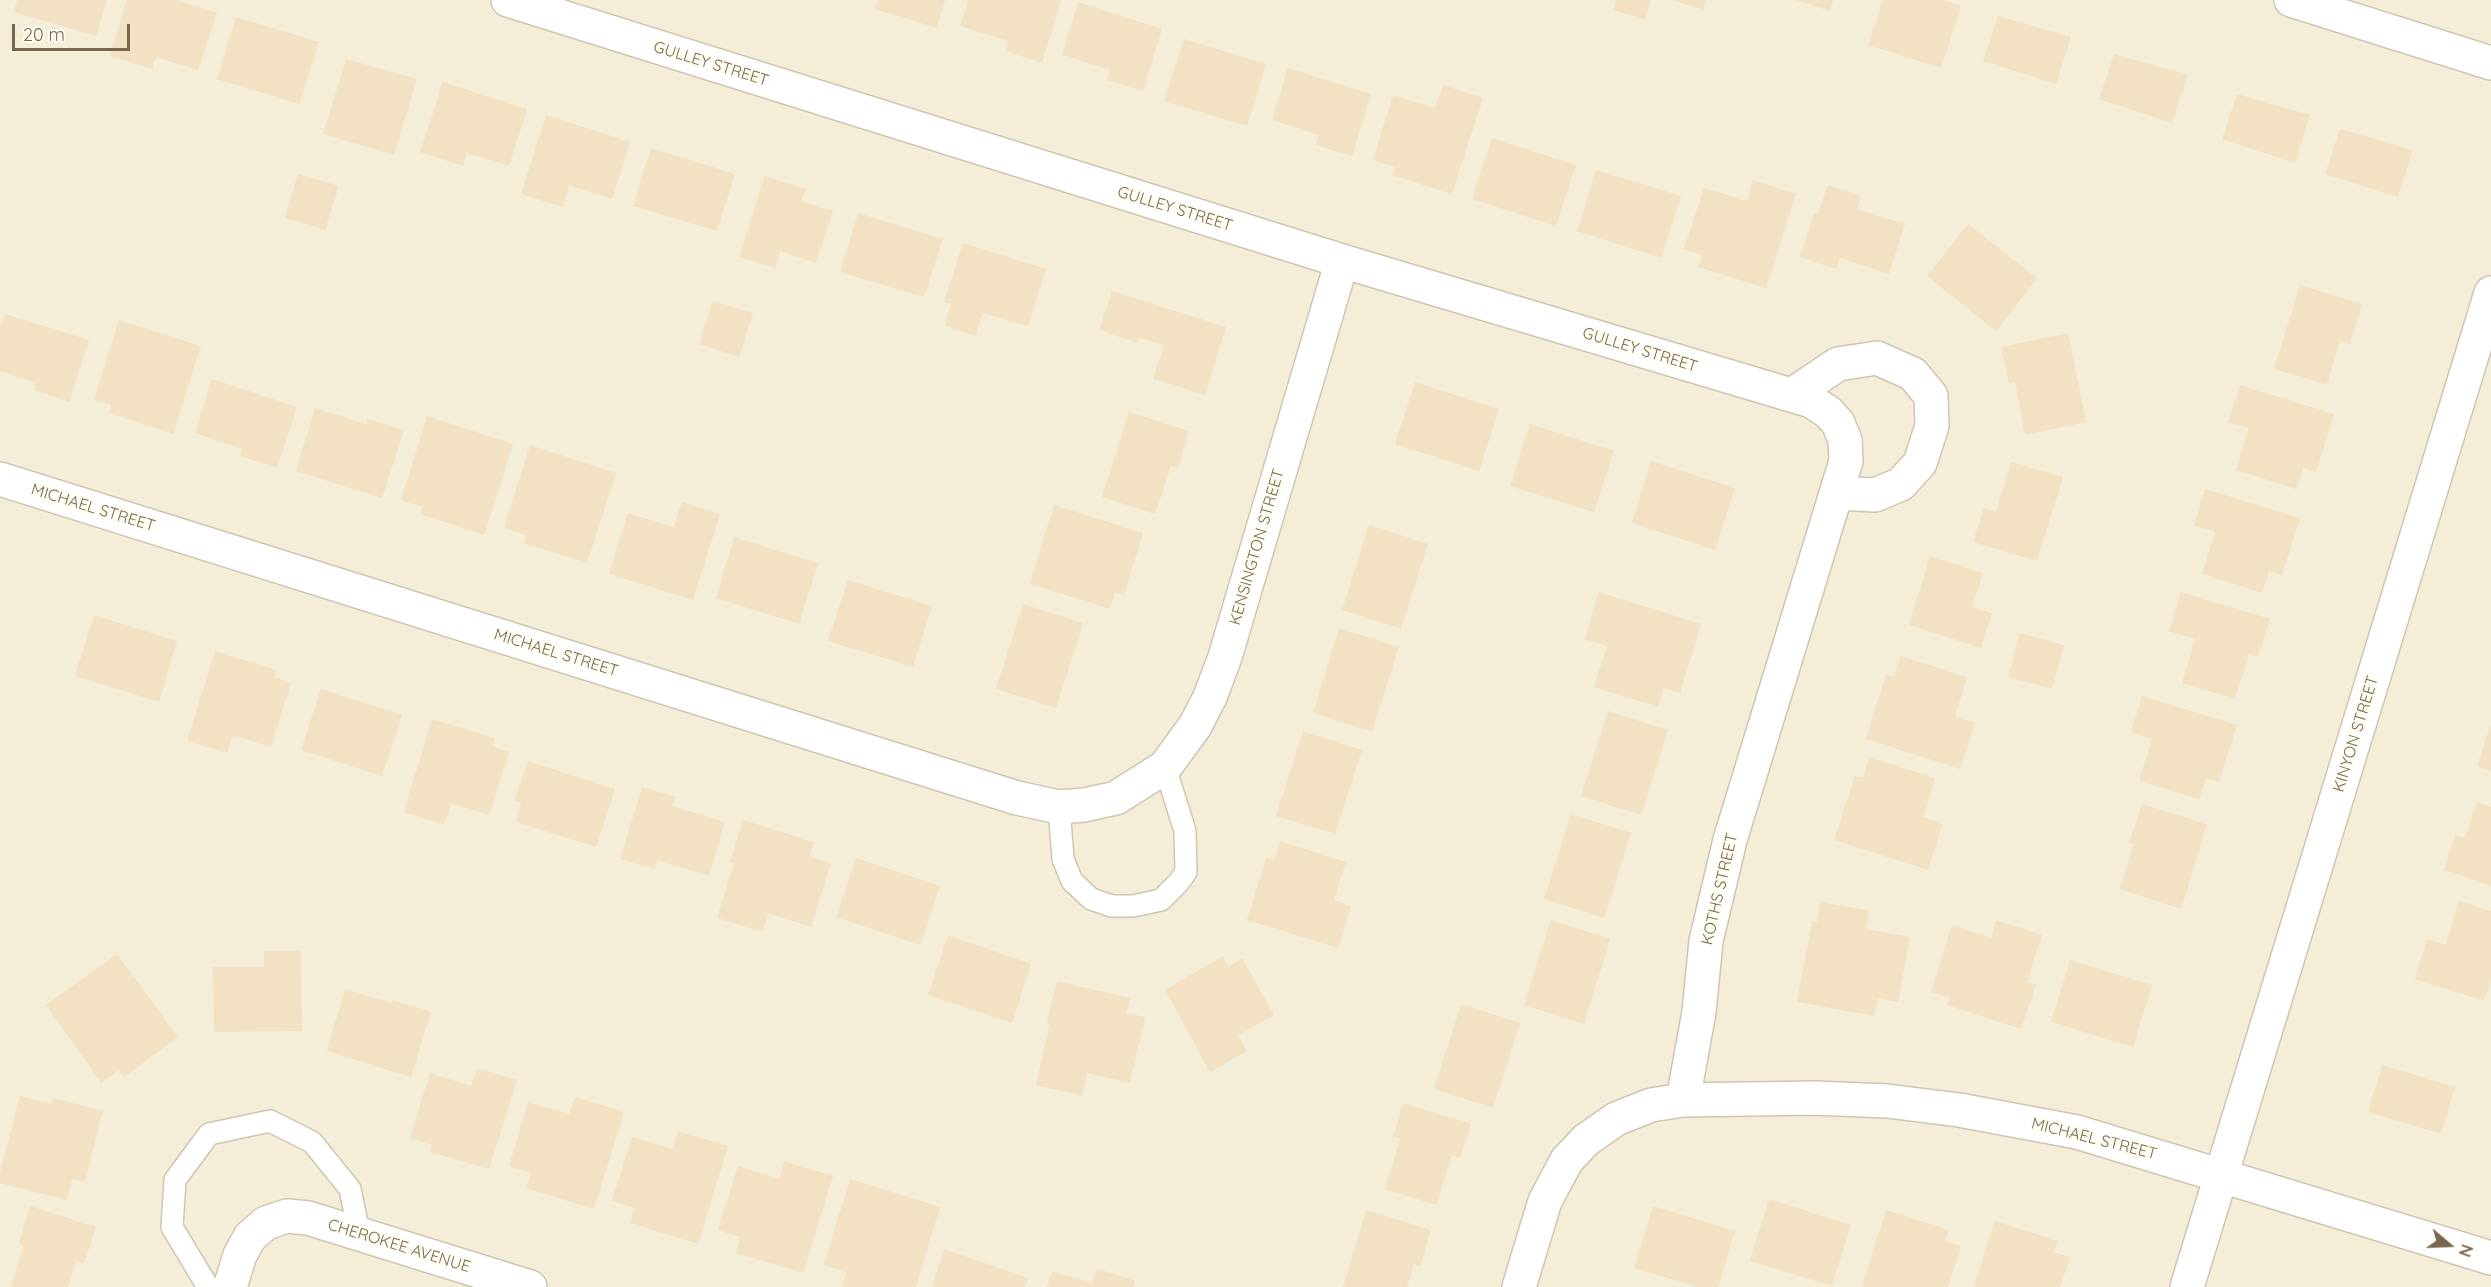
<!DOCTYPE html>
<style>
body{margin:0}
#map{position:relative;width:2491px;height:1287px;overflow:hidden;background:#fdfaeb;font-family:Quicksand,sans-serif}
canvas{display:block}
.north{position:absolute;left:2419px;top:1215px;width:60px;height:60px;-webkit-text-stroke:4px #fffdf2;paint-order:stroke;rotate:109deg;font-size:16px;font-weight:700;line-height:24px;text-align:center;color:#79674d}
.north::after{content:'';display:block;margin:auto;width:21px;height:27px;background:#79674d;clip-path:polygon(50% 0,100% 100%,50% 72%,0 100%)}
.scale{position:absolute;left:12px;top:24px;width:118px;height:27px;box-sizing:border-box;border:3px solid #79674d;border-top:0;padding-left:8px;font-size:18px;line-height:21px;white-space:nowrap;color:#79674d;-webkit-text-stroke:4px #fffdf2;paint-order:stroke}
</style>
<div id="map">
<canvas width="2491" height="1287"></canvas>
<div class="north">N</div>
<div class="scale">20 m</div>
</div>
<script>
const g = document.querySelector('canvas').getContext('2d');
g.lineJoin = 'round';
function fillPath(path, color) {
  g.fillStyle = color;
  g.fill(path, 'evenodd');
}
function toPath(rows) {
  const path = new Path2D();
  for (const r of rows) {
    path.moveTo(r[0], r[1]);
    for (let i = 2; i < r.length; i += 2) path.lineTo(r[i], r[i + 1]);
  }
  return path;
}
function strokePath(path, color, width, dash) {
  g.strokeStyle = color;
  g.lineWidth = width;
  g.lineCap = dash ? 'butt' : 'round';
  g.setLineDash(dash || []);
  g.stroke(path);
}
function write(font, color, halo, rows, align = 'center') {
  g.font = font + ' Quicksand,sans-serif';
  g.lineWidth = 4.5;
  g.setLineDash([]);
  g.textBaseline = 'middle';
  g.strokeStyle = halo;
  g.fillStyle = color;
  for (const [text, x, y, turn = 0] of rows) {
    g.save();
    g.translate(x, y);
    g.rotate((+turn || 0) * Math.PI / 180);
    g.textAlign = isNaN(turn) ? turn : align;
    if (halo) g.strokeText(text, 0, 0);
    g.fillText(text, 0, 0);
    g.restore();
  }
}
const residential = toPath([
 [0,0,2491,0,2491,1287,0,1287]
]);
const building = toPath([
 [17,0,107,0,96,36,14,12],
 [127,0,177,0,217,13,198,70,156,57,152,69,110,56],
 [878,0,945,0,937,28,874,9],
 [969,0,1061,0,1042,63,1006,51,1008,41,960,26],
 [1617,0,1651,0,1645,20,1614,10],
 [1672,0,1706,0,1703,10],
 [1796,0,1833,0,1830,11],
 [1883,0,1944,0,1961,6,1941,68,1868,45],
 [1078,2,1162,29,1143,91,1107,80,1110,70,1062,55],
 [1998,16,2071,37,2056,84,1983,61],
 [236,17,319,42,299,104,217,79],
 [1184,39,1266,64,1247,126,1164,101],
 [2114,54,2188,75,2172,123,2099,99],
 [346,59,417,79,394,155,323,134],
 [1288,68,1371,94,1352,156,1316,145,1319,135,1272,120],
 [443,82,527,109,509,166,467,153,463,166,420,152],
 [1443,85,1483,98,1452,194,1392,175,1395,167,1373,160,1393,95,1435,108],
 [2237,94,2310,115,2295,163,2222,139],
 [546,115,630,142,612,199,569,185,563,207,521,194],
 [2340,129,2413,150,2398,197,2325,174],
 [1492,138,1576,165,1556,226,1472,199],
 [651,148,735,174,717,231,633,206],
 [1596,170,1681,196,1661,258,1577,231],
 [298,174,339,186,325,230,285,218],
 [765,176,806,189,801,201,833,211,816,263,780,251,775,268,739,257],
 [1753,180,1796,194,1766,288,1698,267,1702,255,1684,249,1704,188,1747,201],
 [1828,185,1861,196,1857,209,1905,224,1889,274,1840,258,1836,269,1800,257,1814,213,1818,214],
 [858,213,943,239,924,297,840,272],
 [1968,224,2037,278,1996,331,1927,276],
 [963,243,1046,269,1028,326,983,313,975,336,945,326,951,304,944,302],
 [2300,285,2362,304,2350,344,2340,341,2327,385,2274,369],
 [1112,291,1226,327,1205,395,1153,379,1164,345,1139,338,1138,343,1099,330],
 [713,301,753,313,739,357,699,344],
 [5,314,89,340,69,402,34,390,36,383,0,371,0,329],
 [119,320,201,346,173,434,109,413,111,405,94,400],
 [2068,333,2086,422,2025,435,2015,382,2009,383,2001,347],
 [212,379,297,407,277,468,240,456,242,449,195,433],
 [1415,382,1499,409,1479,471,1395,444],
 [2240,385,2334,414,2316,472,2303,468,2296,489,2236,470,2249,428,2228,422],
 [315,408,366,424,368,419,404,430,382,498,296,471],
 [1129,412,1189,431,1178,468,1171,466,1155,514,1102,497],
 [427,416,513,444,484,535,420,514,423,507,401,500],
 [1530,424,1614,451,1594,512,1510,486],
 [530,445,616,473,587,563,523,543,526,535,504,528],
 [1651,461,1735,488,1715,550,1632,523],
 [2011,462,2063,477,2037,561,1973,542,1984,508,1996,512],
 [2205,489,2300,518,2282,575,2269,571,2262,593,2202,574,2215,532,2194,525],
 [682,502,720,514,693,600,609,574,628,513,674,527],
 [1054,505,1143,533,1124,595,1115,592,1110,609,1030,584],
 [1369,525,1428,544,1401,629,1342,610],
 [734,537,818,563,799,624,716,598],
 [1930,556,1983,573,1972,607,1992,613,1981,648,1909,625],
 [848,580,932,606,913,667,828,641],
 [1599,592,1701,624,1680,693,1664,688,1658,707,1594,687,1607,646,1585,639],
 [2181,592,2270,619,2258,657,2249,654,2235,699,2182,683,2195,639,2169,631],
 [1023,604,1083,623,1056,708,996,689],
 [94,615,177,641,159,702,75,676],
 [1339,628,1399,647,1372,732,1313,713],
 [2020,633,2064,645,2052,689,2008,677],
 [215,651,277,670,274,677,291,683,271,747,233,735,227,753,187,741],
 [1901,656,1967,677,1955,716,1975,723,1960,769,1866,739,1886,674,1894,677],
 [321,689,402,715,382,776,301,750],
 [2142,696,2237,725,2219,782,2206,778,2199,799,2139,781,2152,739,2131,732],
 [1608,711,1668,730,1641,815,1581,796],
 [432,719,495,738,492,746,509,752,489,815,451,804,444,825,404,812],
 [2491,724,2491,771,2477,766],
 [1303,731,1362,750,1335,834,1276,816],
 [1869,757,1935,778,1923,817,1943,824,1928,870,1834,840,1855,776,1863,778],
 [528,761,615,789,596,847,516,822,521,803,514,801],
 [642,787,676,797,672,806,725,822,709,876,657,860,655,869,620,859],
 [2477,802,2491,807,2491,886,2444,870,2455,835,2465,838],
 [2142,804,2207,824,2181,909,2120,889,2134,844,2129,843],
 [1571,814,1631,833,1604,918,1544,899],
 [743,820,814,842,809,856,831,863,811,927,768,913,763,932,717,918,734,863,730,862],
 [1280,841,1346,862,1334,900,1351,906,1338,948,1247,920,1266,858,1274,860],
 [856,858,940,886,920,945,836,917],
 [2459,901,2491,911,2491,980,2484,1001,2415,979,2427,939,2446,945],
 [1820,902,1869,910,1866,929,1910,937,1898,1002,1878,998,1874,1016,1797,1002,1812,921,1817,922],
 [1551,920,1610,939,1584,1024,1524,1005],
 [1996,920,2042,935,2027,982,2036,985,2021,1029,1947,1005,1950,998,1931,992,1952,925,1991,938],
 [948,935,1031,964,1012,1023,928,995],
 [264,951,301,951,302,1031,214,1032,213,967,264,967],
 [117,954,178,1037,124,1077,119,1070,101,1083,46,1005],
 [1223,956,1228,967,1242,958,1274,1015,1238,1035,1247,1051,1210,1072,1165,990],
 [2070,960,2152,985,2133,1047,2051,1022],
 [1057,981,1130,998,1126,1013,1145,1017,1130,1083,1087,1073,1082,1096,1036,1085,1050,1024,1047,1023],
 [345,989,391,1003,392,1000,431,1012,411,1077,327,1051],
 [1461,1004,1520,1023,1493,1108,1434,1089],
 [2382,1065,2455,1087,2441,1134,2368,1112],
 [477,1068,517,1080,489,1169,430,1152,432,1145,410,1138,430,1073,471,1086],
 [20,1096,51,1104,53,1098,103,1111,85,1182,72,1179,67,1200,0,1183,0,1172],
 [575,1097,624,1112,594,1209,526,1188,531,1173,509,1166,528,1102,569,1114],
 [1403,1103,1471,1124,1460,1158,1452,1155,1436,1205,1385,1189,1400,1139,1393,1137],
 [678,1131,728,1146,698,1244,630,1223,635,1208,612,1201,632,1137,673,1149],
 [784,1161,833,1176,803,1273,736,1253,740,1237,718,1230,738,1166,779,1179],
 [850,1179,940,1207,916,1287,842,1287,846,1272,824,1265],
 [1769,1199,1851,1225,1832,1286,1750,1261],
 [30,1206,96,1227,84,1263,76,1261,68,1287,11,1287,24,1246,19,1244],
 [1653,1206,1735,1231,1718,1287,1698,1287,1634,1268],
 [1366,1210,1431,1230,1420,1266,1414,1264,1407,1287,1343,1287],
 [1886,1210,1949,1230,1945,1241,1961,1246,1948,1287,1862,1287],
 [1995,1221,2058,1241,2054,1252,2070,1257,2060,1287,1974,1287],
 [944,1249,1028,1278,1025,1287,932,1287],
 [1097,1269,1135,1280,1133,1287,1047,1287,1052,1271,1092,1283]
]);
const lane = toPath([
 [1059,807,1063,859,1072,881,1091,899,1112,906,1133,906,1161,900,1178,883,1186,872,1185,831,1165,767],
 [208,1287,172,1227,175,1180,209,1134,270,1121,312,1142,350,1189,359,1233]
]);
const street = toPath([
 [508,0,1342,261,1811,401,1828,412,1838,423,1845,440,1846,461,1730,840,1706,941,1699,1012,1683,1100],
 [2291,0,2491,63],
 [1792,395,1838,364,1877,358,1913,374,1931,396,1932,426,1920,463,1901,484,1875,495,1837,493],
 [0,479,1017,798,1059,807,1084,805,1116,798,1165,767,1195,726,1210,697,1225,657,1342,261],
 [230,1287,240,1255,250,1237,266,1223,287,1216,308,1218,530,1287],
 [1519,1287,1545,1201,1567,1160,1586,1140,1616,1119,1651,1105,1683,1100,1814,1098,1887,1101,1959,1110,2077,1132,2491,1258],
 [2187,1287,2491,293]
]);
const streetNames = [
 ["GULLEY STREET",711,64,17],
 ["GULLEY STREET",1175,209,17],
 ["GULLEY STREET",1640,350,17],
 ["MICHAEL STREET",93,508,17],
 ["KENSINGTON STREET",1257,547,-74],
 ["MICHAEL STREET",556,653,17],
 ["KINYON STREET",2356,734,-73],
 ["KOTHS STREET",1720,889,-77],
 ["MICHAEL STREET",2094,1139,14],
 ["CHEROKEE AVENUE",399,1246,17]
];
fillPath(residential, '#f4eed9');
fillPath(building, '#f2e1c3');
strokePath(lane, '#d0c5b0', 24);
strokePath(street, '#d0c5b0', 36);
strokePath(lane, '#fff', 21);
strokePath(street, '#fff', 33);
write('16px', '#79674d', '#fffdf2', streetNames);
</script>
